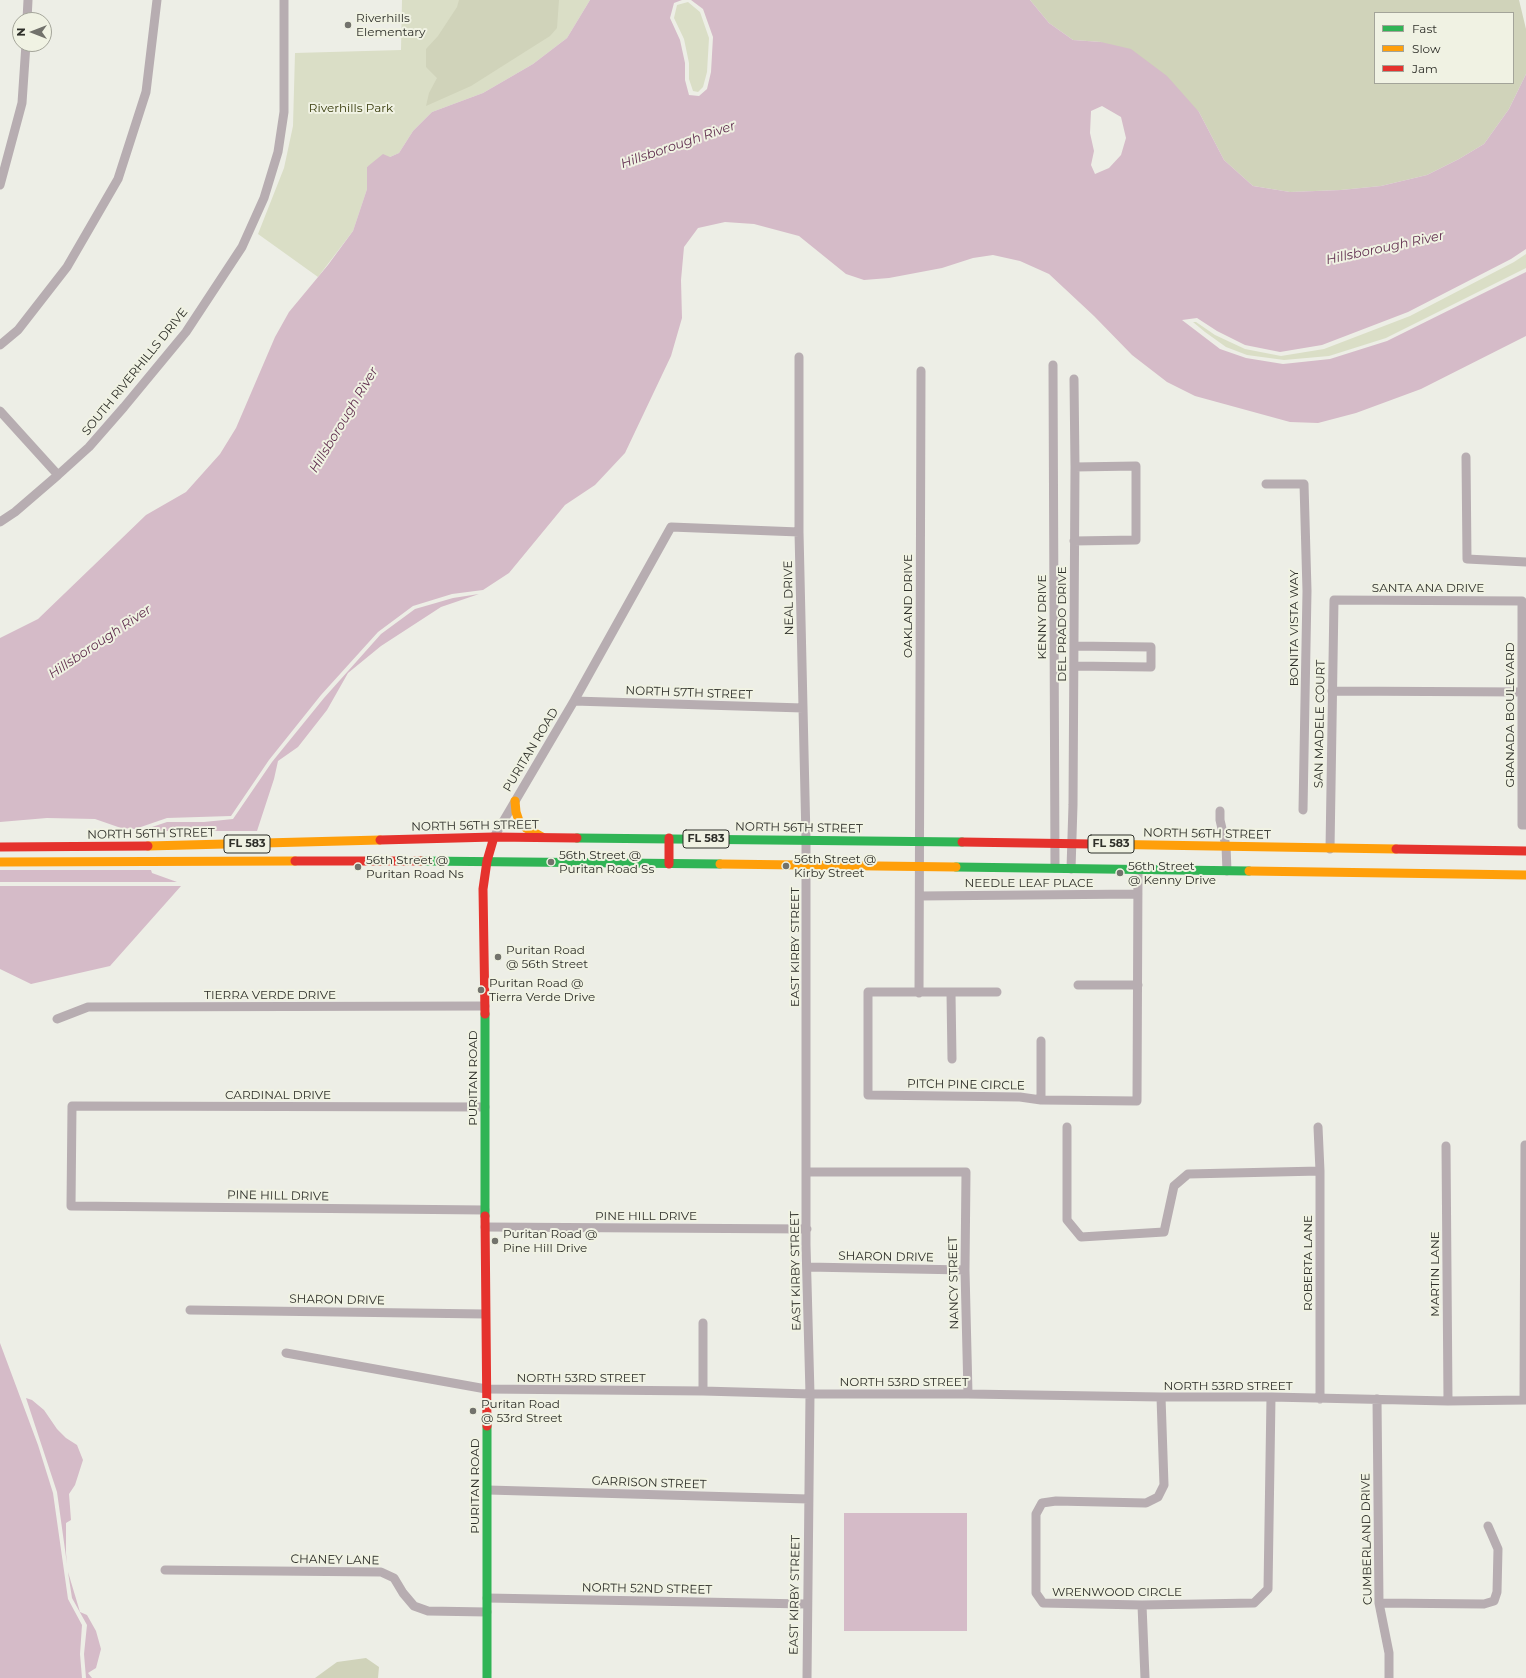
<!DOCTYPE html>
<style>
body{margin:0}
#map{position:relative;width:1526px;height:1678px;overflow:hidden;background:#edeee6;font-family:Montserrat,sans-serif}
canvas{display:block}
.legend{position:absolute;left:1374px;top:12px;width:140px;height:72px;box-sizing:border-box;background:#f0f2e3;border:1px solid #a3a499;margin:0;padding:5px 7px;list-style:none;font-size:12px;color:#2f302a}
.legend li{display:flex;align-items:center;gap:8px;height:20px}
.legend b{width:20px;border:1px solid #a3a499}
.north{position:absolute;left:12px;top:12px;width:40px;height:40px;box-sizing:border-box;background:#f0f2e3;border:1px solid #a3a499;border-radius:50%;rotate:270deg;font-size:11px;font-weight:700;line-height:16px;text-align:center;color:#2f302a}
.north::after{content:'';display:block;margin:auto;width:14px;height:18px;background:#72726c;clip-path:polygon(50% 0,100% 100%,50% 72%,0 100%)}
</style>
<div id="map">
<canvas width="1526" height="1678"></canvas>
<ul class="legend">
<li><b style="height:5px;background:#30b455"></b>Fast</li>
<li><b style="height:5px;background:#ff9f0a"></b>Slow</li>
<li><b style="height:5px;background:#e5322d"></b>Jam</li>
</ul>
<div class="north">N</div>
</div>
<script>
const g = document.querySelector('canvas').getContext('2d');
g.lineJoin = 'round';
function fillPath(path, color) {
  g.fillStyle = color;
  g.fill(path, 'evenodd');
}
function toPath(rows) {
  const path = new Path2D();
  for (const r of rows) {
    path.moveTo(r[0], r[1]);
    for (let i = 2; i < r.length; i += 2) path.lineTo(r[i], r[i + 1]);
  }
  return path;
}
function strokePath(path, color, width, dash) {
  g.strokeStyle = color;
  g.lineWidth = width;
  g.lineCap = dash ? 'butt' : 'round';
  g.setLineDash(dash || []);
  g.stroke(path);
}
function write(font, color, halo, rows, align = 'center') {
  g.font = font + ' Montserrat,sans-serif';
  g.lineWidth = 4;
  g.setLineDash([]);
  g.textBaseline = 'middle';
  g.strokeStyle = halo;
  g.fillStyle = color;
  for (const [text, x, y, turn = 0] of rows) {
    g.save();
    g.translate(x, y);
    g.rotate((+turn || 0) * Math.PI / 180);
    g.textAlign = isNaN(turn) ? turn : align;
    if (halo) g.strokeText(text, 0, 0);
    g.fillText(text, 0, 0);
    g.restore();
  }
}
const green = toPath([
 [402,0,590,0,567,38,533,64,483,93,432,112,413,131,399,153,367,167,367,189,353,231,318,277,258,234,284,168,293,126,295,53,401,50],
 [688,2,700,12,709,38,707,72,703,87,698,92,693,91,689,79,689,63,684,39,674,18,677,5],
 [1526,254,1526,268,1386,338,1329,356,1284,360,1247,355,1226,347,1205,332,1193,322,1196,322,1215,335,1245,349,1281,356,1324,349,1410,316,1514,262]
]);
const forest = toPath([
 [459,0,559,0,557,28,550,36,471,86,426,106,429,93,437,78,426,67,426,49,438,36,457,7],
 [1030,0,1519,0,1526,29,1526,74,1509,109,1484,144,1459,159,1427,175,1381,186,1341,190,1290,192,1253,186,1224,160,1199,112,1101,42,1073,40,1049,23],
 [1375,13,1513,13,1513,83,1375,83],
 [366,1658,379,1667,378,1678,315,1678,337,1662]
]);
const water = toPath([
 [590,0,682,0,674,3,670,18,680,40,685,63,685,80,689,95,699,96,707,89,711,72,713,37,703,9,691,0,1030,0,1049,23,1073,40,1101,42,1131,49,1167,76,1199,112,1224,160,1253,186,1290,192,1341,190,1381,186,1427,175,1459,159,1484,144,1509,109,1526,74,1526,249,1511,259,1408,312,1322,345,1280,352,1245,345,1217,331,1197,318,1182,320,1220,349,1246,358,1283,364,1330,359,1387,341,1526,272,1526,336,1421,389,1356,413,1318,423,1290,422,1195,396,1167,382,1132,355,1094,316,1049,274,1020,261,993,255,973,258,942,268,889,278,864,280,846,274,799,236,754,224,725,222,698,228,684,247,681,280,682,318,671,356,625,453,595,485,565,505,509,573,483,590,452,594,413,606,378,632,321,695,269,760,231,816,167,818,135,829,121,828,95,819,47,818,0,822,0,638,38,619,146,515,186,492,220,454,236,428,275,337,289,312,328,265,353,231,367,189,367,167,383,154,390,157,399,153,413,131,432,112,483,93,533,64,567,38],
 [1102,106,1121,117,1126,138,1121,155,1109,168,1095,174,1091,165,1094,151,1090,133,1091,111],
 [479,594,441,607,381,646,348,673,327,710,298,747,278,761,274,779,257,831,140,831,167,822,204,822,233,819,272,762,324,698,381,634,415,609,453,598],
 [0,870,151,870,152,873,177,882,0,882],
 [0,886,181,886,110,966,31,984,0,969],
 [0,1343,38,1445,53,1493,68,1599,82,1625,80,1654,82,1678,0,1678],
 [26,1398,32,1400,44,1410,57,1429,66,1438,77,1445,83,1460,75,1485,69,1494,71,1520,66,1523,66,1553,67,1564,57,1492],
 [844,1513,967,1513,967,1631,844,1631],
 [68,1572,80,1612,87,1615,96,1631,101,1649,96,1668,88,1673,92,1678,86,1678,84,1654,87,1625,72,1598]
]);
const street = toPath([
 [27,20,28,0],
 [0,185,22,103,26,44],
 [0,345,18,330,67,267,118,179,146,92,157,0],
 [799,357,799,532,806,839,806,1245,810,1394,807,1678],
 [1053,365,1055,868],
 [0,411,58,475],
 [1466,457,1467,559,1526,562],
 [1266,484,1304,484,1307,591,1303,810],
 [0,522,15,512,58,475,89,447,124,407,186,332,242,247,264,198,278,152,284,112,284,0],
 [1074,541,1136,540,1136,466,1075,467],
 [1074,646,1151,647,1151,667,1074,666],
 [1332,691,1522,692],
 [574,701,803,708],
 [1220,811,1220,820,1226,846,1227,871],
 [494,837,574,701,671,527,799,532],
 [1330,849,1334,600,1522,601,1522,825,1526,825],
 [1071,869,1073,805,1075,467,1074,379],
 [920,896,1138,894],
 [1078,985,1138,985],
 [997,992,868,992,868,1095,1020,1097,1041,1100,1137,1101,1138,870],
 [919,993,921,371],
 [951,993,952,1059],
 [57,1019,88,1007,485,1006],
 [1041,1100,1041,1041],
 [485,1107,72,1106,71,1206,485,1210],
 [1067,1127,1067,1220,1081,1237,1164,1232,1174,1186,1188,1174,1320,1171],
 [1318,1127,1320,1171,1320,1399],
 [1446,1146,1448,1401],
 [807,1172,966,1172,965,1270,968,1394],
 [485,1227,807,1229],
 [807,1267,965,1270],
 [190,1310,485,1314],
 [703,1323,703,1391],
 [286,1353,486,1389,703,1391,810,1394,968,1394,1161,1397,1271,1397,1448,1401,1526,1400],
 [1161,1397,1164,1485,1158,1497,1146,1503,1056,1501,1042,1503,1036,1514,1036,1593,1043,1603,1142,1605,1254,1603,1268,1589,1271,1397],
 [1377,1399,1379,1603,1389,1653,1389,1678],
 [1524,1400,1525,1145],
 [488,1490,808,1499],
 [165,1570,381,1572,394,1578,403,1593,414,1606,428,1611,487,1612],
 [487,1598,806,1604],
 [1379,1603,1484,1604,1494,1601,1497,1592,1498,1549,1488,1526],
 [1142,1605,1145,1678]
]);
const fast = toPath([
 [577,838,962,842],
 [422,861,720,864],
 [956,867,1249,871],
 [485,1014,485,1216],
 [487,1426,487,1678]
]);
const slow = toPath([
 [515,801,516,812,519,821,526,828,542,837],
 [1092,844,1396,849],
 [148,846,380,840],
 [0,862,295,861],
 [720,864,956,867],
 [1249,871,1526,875]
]);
const jam = toPath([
 [669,838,669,864],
 [380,840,494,837,577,838],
 [962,842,1092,844],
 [0,847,148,846],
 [1396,849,1526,851],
 [295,861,422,861],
 [485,1014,483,889,487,861,494,837],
 [485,1216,487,1426]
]);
const markers = [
 [348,25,4,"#72726c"],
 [551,862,4,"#72726c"],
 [786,866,4,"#72726c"],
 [358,867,4,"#72726c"],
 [1120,873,4,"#72726c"],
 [498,957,4,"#72726c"],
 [481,990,4,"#72726c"],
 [495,1241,4,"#72726c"],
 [473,1411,4,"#72726c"]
];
const shields = [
 [706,839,46],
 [247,844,46],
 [1111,844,46]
];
const shieldNames = [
 ["FL 583",706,839],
 ["FL 583",247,844],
 ["FL 583",1111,844]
];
const poiNames = [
 ["Riverhills",356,18],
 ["Elementary",356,32],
 ["56th Street @",559,855],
 ["Puritan Road Ss",559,869],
 ["56th Street @",794,859],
 ["Kirby Street",794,873],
 ["56th Street @",366,860],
 ["Puritan Road Ns",366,874],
 ["56th Street",1128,866],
 ["@ Kenny Drive",1128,880],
 ["Puritan Road",506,950],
 ["@ 56th Street",506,964],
 ["Puritan Road @",489,983],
 ["Tierra Verde Drive",489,997],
 ["Puritan Road @",503,1234],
 ["Pine Hill Drive",503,1248],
 ["Puritan Road",481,1404],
 ["@ 53rd Street",481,1418]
];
const parkNames = [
 ["Riverhills Park",351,108]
];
const streetNames = [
 ["SOUTH RIVERHILLS DRIVE",135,372,-51],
 ["SANTA ANA DRIVE",1428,588],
 ["NEAL DRIVE",789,598,-91],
 ["OAKLAND DRIVE",908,606,-90],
 ["KENNY DRIVE",1042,617,-90],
 ["DEL PRADO DRIVE",1062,624,-90],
 ["BONITA VISTA WAY",1294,628,-90],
 ["NORTH 57TH STREET",689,693,2],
 ["GRANADA BOULEVARD",1510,715,-90],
 ["SAN MADELE COURT",1320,724,-89],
 ["PURITAN ROAD",531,750,-59],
 ["NORTH 56TH STREET",475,826,-1],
 ["NORTH 56TH STREET",799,828,1],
 ["NORTH 56TH STREET",151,834,-1],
 ["NORTH 56TH STREET",1207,834,1],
 ["NEEDLE LEAF PLACE",1029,883],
 ["EAST KIRBY STREET",795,947,-90],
 ["TIERRA VERDE DRIVE",270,995],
 ["PURITAN ROAD",473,1078,-90],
 ["PITCH PINE CIRCLE",966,1085,1],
 ["CARDINAL DRIVE",278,1095],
 ["PINE HILL DRIVE",278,1196,1],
 ["PINE HILL DRIVE",646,1216],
 ["SHARON DRIVE",886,1257,1],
 ["ROBERTA LANE",1308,1263,-90],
 ["EAST KIRBY STREET",796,1271,-91],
 ["MARTIN LANE",1435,1274,-90],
 ["NANCY STREET",954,1283,-91],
 ["SHARON DRIVE",337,1300,1],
 ["NORTH 53RD STREET",581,1378],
 ["NORTH 53RD STREET",904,1382],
 ["NORTH 53RD STREET",1228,1386],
 ["GARRISON STREET",649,1483,2],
 ["PURITAN ROAD",475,1486,-90],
 ["CUMBERLAND DRIVE",1367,1539,-91],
 ["CHANEY LANE",335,1560,1],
 ["NORTH 52ND STREET",647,1589,1],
 ["WRENWOOD CIRCLE",1117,1592],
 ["EAST KIRBY STREET",795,1595,-89]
];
const waterNames = [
 ["Hillsborough River",678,145,-19],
 ["Hillsborough River",1385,248,-12],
 ["Hillsborough River",344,420,-59],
 ["Hillsborough River",100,642,-34]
];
fillPath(green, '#dadec6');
fillPath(forest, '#d0d3ba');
fillPath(water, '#d5bbc8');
strokePath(street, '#b7adb1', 9);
strokePath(fast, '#30b455', 9);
strokePath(slow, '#ff9f0a', 9);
strokePath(jam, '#e5322d', 9);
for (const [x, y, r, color] of markers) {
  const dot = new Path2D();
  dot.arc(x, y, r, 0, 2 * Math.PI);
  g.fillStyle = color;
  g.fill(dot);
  strokePath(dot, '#f0f2e3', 1.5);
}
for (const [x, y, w] of shields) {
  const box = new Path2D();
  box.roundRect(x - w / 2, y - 9, w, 18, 3);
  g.fillStyle = '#f0f2e3';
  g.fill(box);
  strokePath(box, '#2f302a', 1);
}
write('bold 11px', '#2f302a', null, shieldNames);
write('12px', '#2f302a', '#f0f2e3', poiNames, 'left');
write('12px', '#373b0b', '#f0f2e3', parkNames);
write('12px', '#2f302a', '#f0f2e3', streetNames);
write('italic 13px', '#623050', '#f0f2e3', waterNames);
</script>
